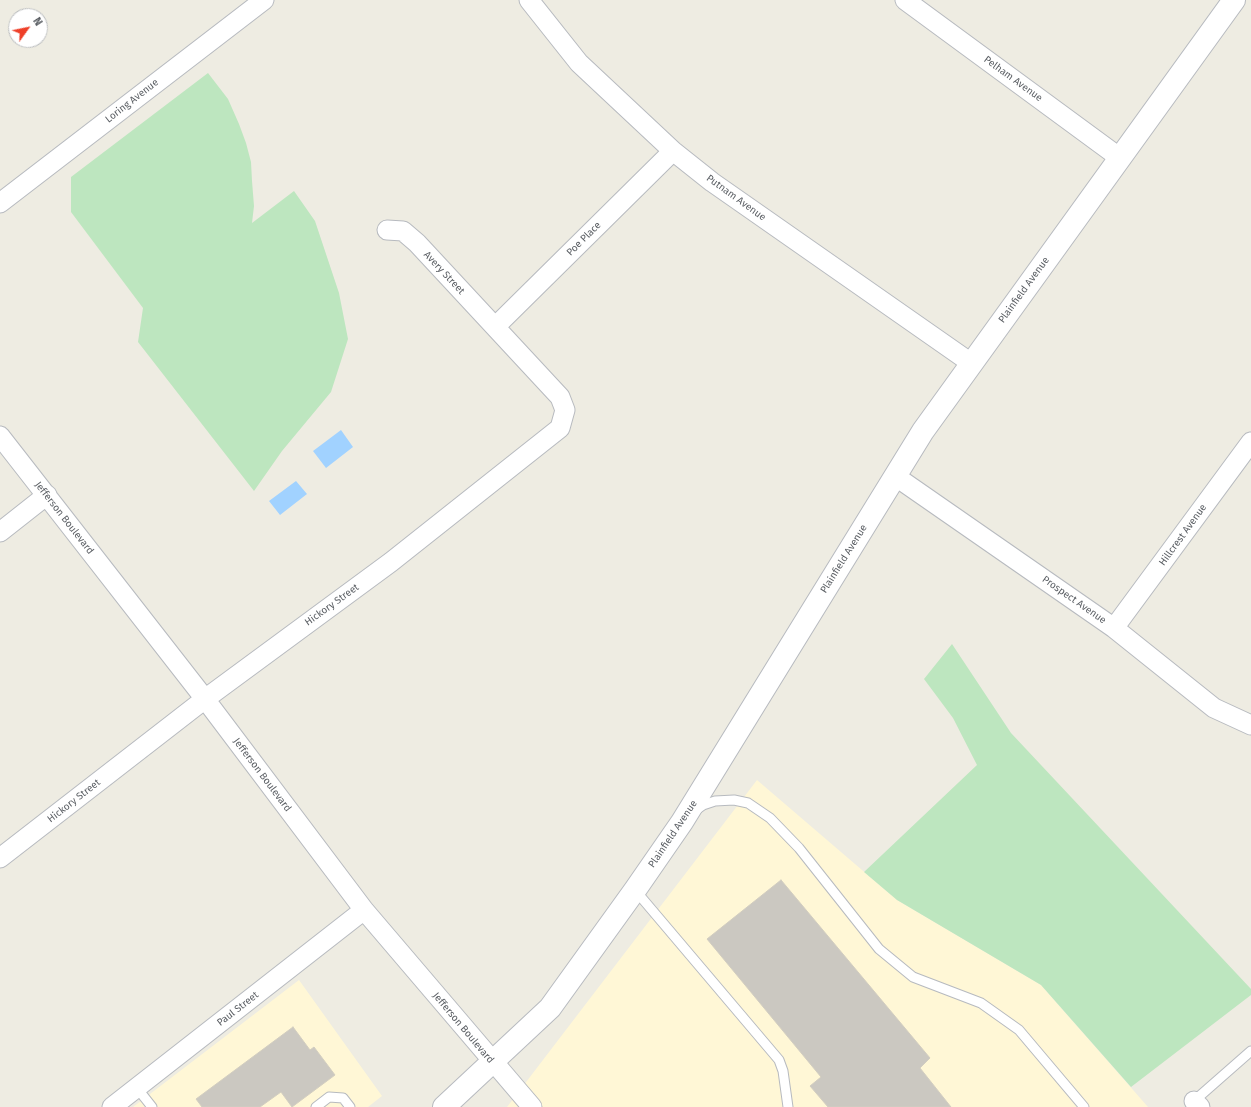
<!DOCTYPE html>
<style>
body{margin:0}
#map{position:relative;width:1251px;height:1107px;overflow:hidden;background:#eeece2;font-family:"Fira Sans",sans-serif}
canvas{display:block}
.north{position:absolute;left:8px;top:8px;width:40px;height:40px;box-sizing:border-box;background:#fff;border:1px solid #bdbfc1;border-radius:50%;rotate:57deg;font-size:11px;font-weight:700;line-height:16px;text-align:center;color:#5a5e63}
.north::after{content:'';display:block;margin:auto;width:14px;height:18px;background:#ee3f28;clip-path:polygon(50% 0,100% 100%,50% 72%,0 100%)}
</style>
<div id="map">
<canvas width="1251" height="1107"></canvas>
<div class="north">N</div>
</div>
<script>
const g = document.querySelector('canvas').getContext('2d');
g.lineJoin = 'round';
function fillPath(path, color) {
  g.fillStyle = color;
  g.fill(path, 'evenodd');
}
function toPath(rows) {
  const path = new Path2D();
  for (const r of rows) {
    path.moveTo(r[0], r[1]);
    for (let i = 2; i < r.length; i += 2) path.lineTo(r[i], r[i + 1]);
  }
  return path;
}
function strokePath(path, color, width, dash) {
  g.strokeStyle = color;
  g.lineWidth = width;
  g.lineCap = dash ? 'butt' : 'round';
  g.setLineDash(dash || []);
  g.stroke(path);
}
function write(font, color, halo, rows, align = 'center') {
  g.font = font + ' "Fira Sans",sans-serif';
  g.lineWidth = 3.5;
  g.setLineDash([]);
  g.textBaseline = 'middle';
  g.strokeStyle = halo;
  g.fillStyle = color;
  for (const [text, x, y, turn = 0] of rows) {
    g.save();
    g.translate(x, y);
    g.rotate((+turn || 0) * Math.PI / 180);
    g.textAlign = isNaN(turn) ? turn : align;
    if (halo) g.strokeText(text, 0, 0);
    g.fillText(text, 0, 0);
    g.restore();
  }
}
const commercial = toPath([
 [757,780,897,900,1041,985,1148,1107,507,1107],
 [299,980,382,1096,368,1107,133,1107]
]);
const green = toPath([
 [208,73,228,99,239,124,246,143,251,162,252,181,254,206,252,223,294,191,315,221,339,293,348,339,331,392,282,451,254,491,138,342,143,308,71,212,71,177],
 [952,644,1011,733,1251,989,1251,995,1131,1087,1041,985,897,900,864,872,977,765,953,718,924,679]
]);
const water = toPath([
 [341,430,353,447,326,468,313,451],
 [296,481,307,494,280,515,269,501]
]);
const building = toPath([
 [781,880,930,1058,920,1068,951,1107,828,1107,810,1086,821,1077,707,939,781,880],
 [293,1027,310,1050,314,1047,335,1075,292,1107,281,1092,260,1107,202,1107,196,1099,293,1027]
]);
const service = toPath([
 [696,810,703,805,715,801,734,800,748,803,770,818,799,848,879,949,913,977,981,1003,1019,1030,1084,1107],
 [635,890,779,1060,783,1071,788,1107],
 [137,1088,152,1107],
 [1194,1101,1251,1051],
 [316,1107,329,1097,343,1098,350,1107]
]);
const minor = toPath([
 [529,0,579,63,673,151,712,182,971,363],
 [905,0,1120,158],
 [0,203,264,0],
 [495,327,673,151],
 [0,436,205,699,364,910,532,1107],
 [895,476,1114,628,1214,708,1251,725],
 [0,532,47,495],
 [1114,628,1251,442],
 [0,858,205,699,391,562,560,428,565,410,560,397,417,243,403,231,387,230],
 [1194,1101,1200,1107],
 [112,1107,364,910]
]);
const tertiary = toPath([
 [444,1107,550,1008,635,890,682,822,923,431,1234,0]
]);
const streetNames = [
 ["Pelham Avenue",1013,79,36],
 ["Loring Avenue",132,101,-38],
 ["Putnam Avenue",736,198,36],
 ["Poe Place",584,239,-45],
 ["Avery Street",444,273,47],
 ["Plainfield Avenue",1024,290,-54],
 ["Jefferson Boulevard",64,518,52],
 ["Hillcrest Avenue",1183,535,-54],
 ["Plainfield Avenue",844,559,-58],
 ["Prospect Avenue",1074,600,35],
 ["Hickory Street",332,605,-36],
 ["Jefferson Boulevard",262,775,53],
 ["Hickory Street",74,801,-38],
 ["Plainfield Avenue",673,834,-56],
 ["Paul Street",238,1009,-38],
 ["Jefferson Boulevard",463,1028,50]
];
fillPath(commercial, '#fff7d6');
fillPath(green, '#bde6bf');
fillPath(water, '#a1d2ff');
fillPath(building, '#cbc8c1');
strokePath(building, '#d3cec0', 1);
strokePath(service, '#b7babf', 11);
strokePath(minor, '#b7babf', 21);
strokePath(tertiary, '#b7babf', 24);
strokePath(service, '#fff', 9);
strokePath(minor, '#fff', 19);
strokePath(tertiary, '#fff', 22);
write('10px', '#5a5e63', '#fff', streetNames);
</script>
